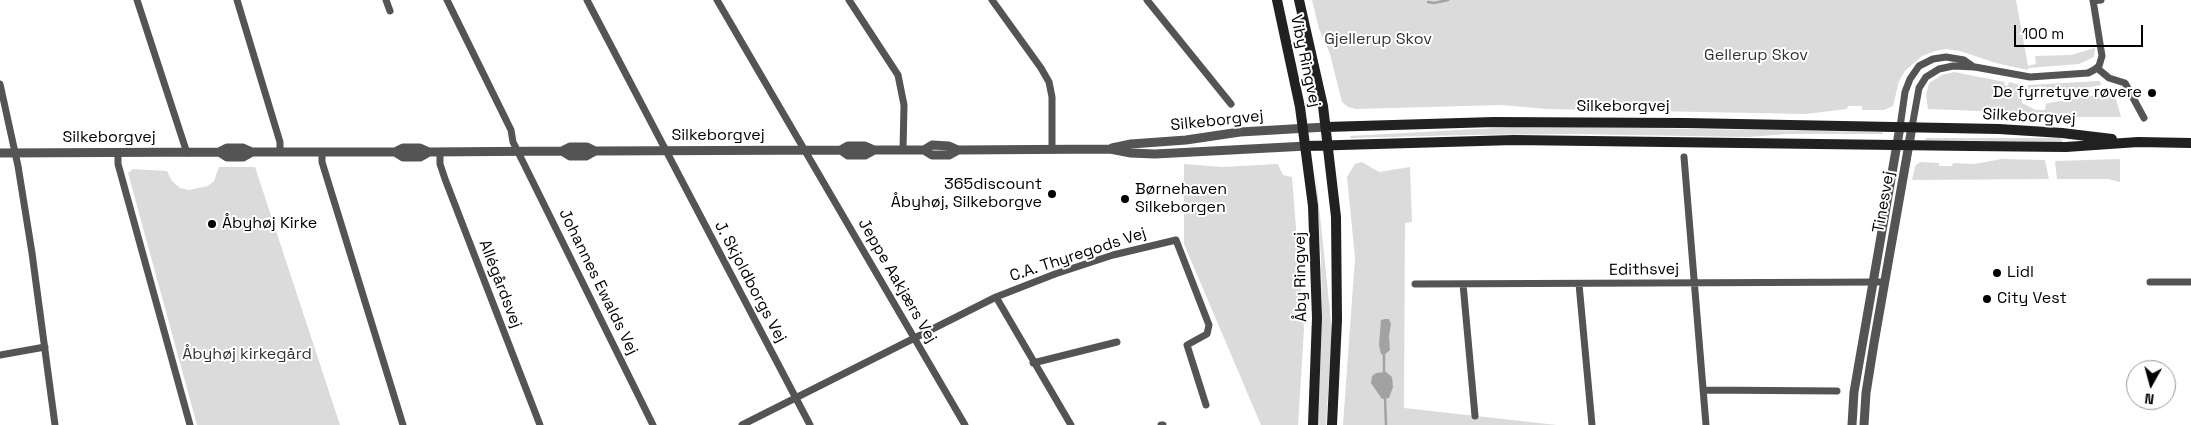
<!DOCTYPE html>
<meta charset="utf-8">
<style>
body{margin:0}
#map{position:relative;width:2191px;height:425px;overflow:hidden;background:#fff;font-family:"Space Grotesk",sans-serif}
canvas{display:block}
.north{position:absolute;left:2126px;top:360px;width:50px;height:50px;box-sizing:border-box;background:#fff;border:1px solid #999;border-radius:50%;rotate:187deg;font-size:14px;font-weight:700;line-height:20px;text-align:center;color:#000}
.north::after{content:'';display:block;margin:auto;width:18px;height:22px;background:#000;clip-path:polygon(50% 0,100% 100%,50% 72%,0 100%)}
.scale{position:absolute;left:2014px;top:25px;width:129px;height:22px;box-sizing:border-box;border:2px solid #000;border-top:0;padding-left:6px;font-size:15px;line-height:18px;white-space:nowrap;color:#000;-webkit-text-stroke:4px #fff;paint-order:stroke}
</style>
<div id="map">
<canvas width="2191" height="425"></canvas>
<div class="north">N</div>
<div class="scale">100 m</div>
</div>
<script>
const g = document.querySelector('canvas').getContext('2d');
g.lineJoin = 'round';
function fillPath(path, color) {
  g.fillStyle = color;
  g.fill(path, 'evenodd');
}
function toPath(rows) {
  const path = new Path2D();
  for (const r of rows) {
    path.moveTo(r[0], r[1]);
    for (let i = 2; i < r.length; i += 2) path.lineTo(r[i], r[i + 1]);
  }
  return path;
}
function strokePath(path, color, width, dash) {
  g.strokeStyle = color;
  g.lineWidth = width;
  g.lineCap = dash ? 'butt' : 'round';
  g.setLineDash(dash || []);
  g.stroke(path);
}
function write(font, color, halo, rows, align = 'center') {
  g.font = font + ' "Space Grotesk",sans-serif';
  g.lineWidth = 4;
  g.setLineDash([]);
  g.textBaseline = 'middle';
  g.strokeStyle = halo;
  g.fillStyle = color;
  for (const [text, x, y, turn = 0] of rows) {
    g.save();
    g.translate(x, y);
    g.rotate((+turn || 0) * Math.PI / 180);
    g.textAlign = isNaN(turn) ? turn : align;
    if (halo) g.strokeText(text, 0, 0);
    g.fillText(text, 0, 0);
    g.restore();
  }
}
const green = toPath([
 [1312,0,2016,0,2028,66,2036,64,2035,56,2071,55,2095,48,2094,57,2079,64,2028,68,2028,70,1996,63,1960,51,1946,49,1935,51,1922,56,1905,71,1899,81,1893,106,1884,110,1862,110,1862,106,1848,106,1847,109,1806,114,1547,109,1501,105,1356,109,1348,107,1342,102,1330,54,1319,29],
 [1954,72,2005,82,2004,85,2008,86,2009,82,2020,85,2022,103,2036,110,2045,110,2046,104,2049,103,2114,92,2121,117,2059,117,2005,112,1928,109,1926,95,1929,83,1942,75],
 [2097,81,2100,81,2101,85,2043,96,2041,86,2032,88,2034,98,2028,99,2028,85],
 [1513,127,1574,127,1883,132,1883,134,1786,134,1749,137,1573,134,1468,135,1350,138,1350,136],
 [1926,138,2060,138,2063,140,2061,142,1925,140],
 [2002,159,2045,160,2049,179,1912,180,1915,166,1920,162,1939,163,1939,166,1952,166,1953,163,1974,164],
 [2120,159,2120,182,2108,179,2057,179,2055,161],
 [1362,162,1379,172,1410,167,1412,222,1405,223,1404,408,1557,425,1343,425,1355,258,1347,177,1355,164],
 [1184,164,1222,167,1278,164,1283,175,1292,177,1304,329,1298,425,1261,425,1184,244],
 [219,167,255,167,340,425,197,425,128,173,133,169,167,171,172,181,180,188,189,190,208,186,214,181],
 [1315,167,1332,331,1326,425,1318,425,1322,319,1321,257]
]);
const water = toPath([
 [1385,319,1389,319,1391,324,1389,336,1390,350,1384,355,1381,354,1379,345,1381,320],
 [1386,372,1392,377,1393,387,1389,398,1382,399,1371,383,1372,376,1376,373]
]);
const stream = toPath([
 [1428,2,1434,3,1448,0],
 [1384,374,1384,354],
 [1385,397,1386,425]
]);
const minor = toPath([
 [137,0,187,153],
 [237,0,280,142,280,152],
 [386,0,390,11],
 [447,0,511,130,513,142,523,162,653,425],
 [587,0,810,425],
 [717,0,965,425],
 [849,0,898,75,904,105,903,150],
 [992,0,1041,68,1049,82,1052,97,1052,149],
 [1147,0,1231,104],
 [2093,1,2101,0],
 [2097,68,2109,78,2125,83,2144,118],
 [0,84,18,166,32,253,55,425],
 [1900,127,1905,92,1910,79,1919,66,1933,59,1946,57,1964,60,1974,67],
 [1912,127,1919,88,1926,77,1939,69,1953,66,1975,67,2030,77,2088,73,2094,70,2099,66,2102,56,2093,0],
 [322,152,322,162,403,425],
 [440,152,440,164,445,179,540,425],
 [118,153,118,164,190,425],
 [1684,157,1706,425],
 [2150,282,2191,282],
 [1415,284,1885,282],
 [1463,284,1475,416],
 [1579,284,1592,425],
 [996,297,1071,425],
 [0,355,45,347],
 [1033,363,1117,342],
 [1703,390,1837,391],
 [742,425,996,297,1055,274,1113,255,1176,240,1209,325,1207,334,1187,345,1206,405],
 [1161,425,1163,425]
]);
const tertiary = toPath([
 [1112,148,1131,144,1186,140,1240,132,1326,127],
 [841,150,848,155,865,155,874,150],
 [924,150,932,155,949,155,958,150],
 [562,151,570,156,586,156,595,151],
 [219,152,227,157,243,157,252,152],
 [395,152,403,157,420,157,429,152],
 [0,153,219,152,227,148,243,148,252,152,395,152,403,148,420,148,429,152,562,151,570,147,587,147,595,151,841,150,848,146,865,146,874,150,924,150,932,145,949,146,958,150,1110,149,1131,153,1155,154,1307,146],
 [1852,425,1854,392,1900,127],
 [1864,425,1866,393,1874,343,1912,127]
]);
const secondary = toPath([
 [1277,0,1300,107,1313,206,1317,318,1313,425],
 [1299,0,1323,106,1336,217,1337,320,1332,425],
 [1326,127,1494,122,1685,123,1999,129,2062,133,2112,139],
 [1307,146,1514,140,1971,146,2066,147,2138,142,2191,143]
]);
const markers = [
 [2152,93,5,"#000"],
 [1052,194,5,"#000"],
 [1125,199,5,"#000"],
 [212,224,5,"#000"],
 [1997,273,5,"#000"],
 [1987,299,5,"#000"]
];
const parkNames = [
 ["Gjellerup Skov",1378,40],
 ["Gellerup Skov",1756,56],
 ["Åbyhøj kirkegård",247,355]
];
const streetNames = [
 ["Viby Ringvej",1305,61,78],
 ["Silkeborgvej",1623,107],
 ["Silkeborgvej",2029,117,3],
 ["Silkeborgvej",1217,121,-6],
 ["Silkeborgvej",718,136],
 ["Silkeborgvej",109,138],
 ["Tinesvej",1884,202,-80],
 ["C.A. Thyregods Vej",1078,255,-18],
 ["Edithsvej",1644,270,-1],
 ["Åby Ringvej",1301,277,-91],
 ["Jeppe Aakjærs Vej",897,281,60],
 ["Johannes Ewalds Vej",598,282,64],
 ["J. Skjoldborgs Vej",750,282,62],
 ["Allégårdsvej",500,284,69]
];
const poiNames = [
 ["De fyrretyve røvere",2142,93,"right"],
 ["365discount",1042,185,"right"],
 ["Åbyhøj, Silkeborgve",1042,203,"right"],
 ["Børnehaven",1135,190],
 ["Silkeborgen",1135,208],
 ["Åbyhøj Kirke",222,224],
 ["Lidl",2007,273],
 ["City Vest",1997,299]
];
fillPath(green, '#dbdbdb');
fillPath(water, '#a2a2a2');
strokePath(stream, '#a2a2a2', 2.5);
strokePath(minor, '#545454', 7);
strokePath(tertiary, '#545454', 9);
strokePath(secondary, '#212121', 10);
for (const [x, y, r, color] of markers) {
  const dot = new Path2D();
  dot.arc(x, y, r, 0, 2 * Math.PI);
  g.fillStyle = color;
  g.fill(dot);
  strokePath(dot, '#fff', 2);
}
write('16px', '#323232', '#fff', parkNames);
write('16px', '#000', '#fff', streetNames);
write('16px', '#000', '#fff', poiNames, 'left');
</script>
